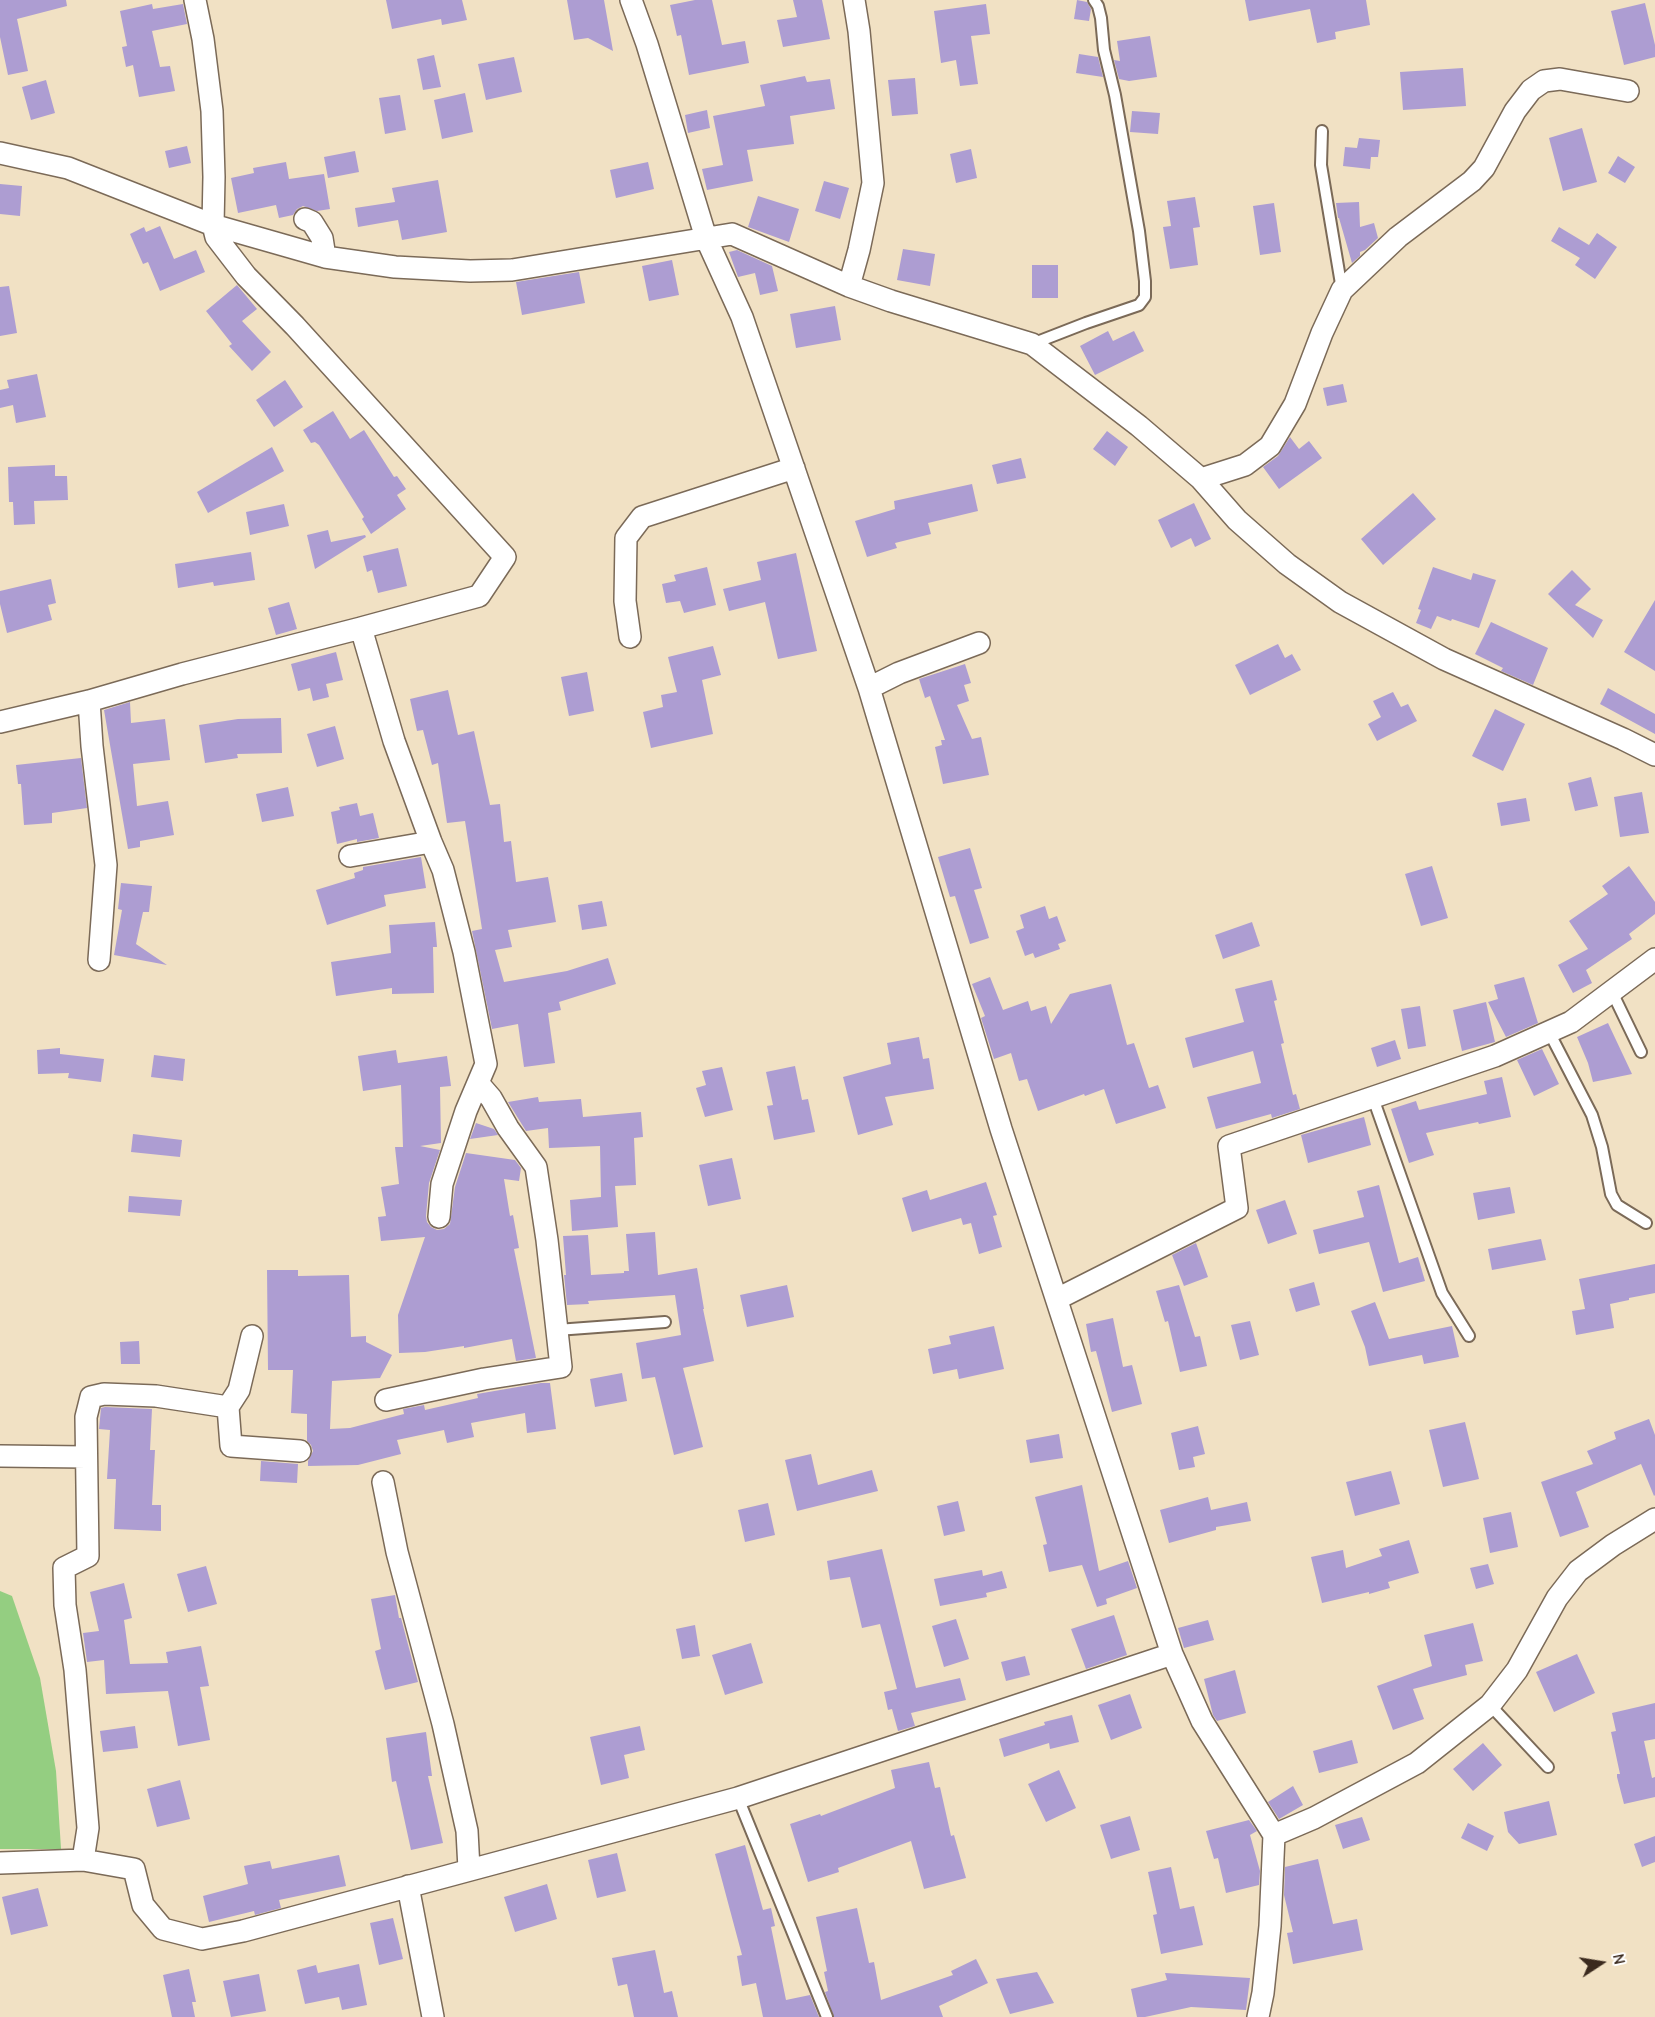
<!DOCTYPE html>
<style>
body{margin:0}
#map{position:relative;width:1655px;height:2017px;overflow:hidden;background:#f1e1c4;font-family:"Comic Neue",sans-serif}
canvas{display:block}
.north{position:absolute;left:1571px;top:1933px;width:60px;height:60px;-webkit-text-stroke:4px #fff;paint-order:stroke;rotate:78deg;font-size:16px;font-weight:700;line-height:24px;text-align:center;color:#3b2a1e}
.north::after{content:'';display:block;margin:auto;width:21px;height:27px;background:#3b2a1e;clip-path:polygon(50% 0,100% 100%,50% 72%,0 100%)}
</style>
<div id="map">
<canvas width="1655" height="2017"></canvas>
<div class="north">N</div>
</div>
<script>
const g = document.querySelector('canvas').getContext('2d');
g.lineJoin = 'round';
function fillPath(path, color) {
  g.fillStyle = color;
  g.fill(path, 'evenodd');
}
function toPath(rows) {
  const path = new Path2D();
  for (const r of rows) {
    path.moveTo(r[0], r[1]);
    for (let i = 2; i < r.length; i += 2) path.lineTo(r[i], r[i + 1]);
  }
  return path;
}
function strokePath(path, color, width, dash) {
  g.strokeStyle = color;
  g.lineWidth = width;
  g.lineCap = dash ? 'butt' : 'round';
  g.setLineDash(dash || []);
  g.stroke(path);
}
const green = toPath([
 [0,1591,12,1596,40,1678,56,1771,61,1849,0,1849]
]);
const building = toPath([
 [0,0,66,0,67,6,17,19,28,71,8,75,0,37],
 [386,0,462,0,467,20,442,25,441,19,392,29],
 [567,0,604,0,613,51,588,38,574,40],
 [695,0,712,0,722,45,745,41,749,63,689,75,681,35,677,36,670,5],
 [793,0,822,0,830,39,783,47,777,20,797,17],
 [1077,0,1087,2,1091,9,1089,21,1074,19],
 [1245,0,1366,0,1370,25,1335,32,1336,39,1317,43,1310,9,1249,21],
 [1645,3,1655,45,1655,57,1624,65,1611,11],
 [152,4,153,9,183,4,187,24,152,31,160,67,170,66,175,91,139,97,133,65,126,67,122,47,127,46,120,11],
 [986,4,990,34,971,36,978,84,960,86,956,60,941,63,934,11],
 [1150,36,1157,77,1129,81,1119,79,1114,60,1120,61,1117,41],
 [1079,54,1098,57,1103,77,1076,73],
 [434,55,441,87,423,90,417,59],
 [514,57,522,92,486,100,478,64],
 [1463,68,1466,106,1403,110,1400,72],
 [805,76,807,82,830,79,835,109,790,116,794,144,747,150,753,181,707,190,702,169,723,165,713,116,765,106,760,85],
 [915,78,918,114,892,116,888,80],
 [46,80,55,113,31,120,22,87],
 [465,93,473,132,442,139,434,100],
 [400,95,406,130,385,134,379,98],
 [707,110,710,128,688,133,685,115],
 [1132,111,1160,113,1158,134,1130,132],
 [1582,128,1597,182,1563,191,1549,138],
 [1359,138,1380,140,1378,157,1371,157,1370,169,1343,166,1345,147,1357,148],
 [187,146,191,163,169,168,165,151],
 [971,149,977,178,956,183,950,154],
 [355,151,359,172,328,178,324,157],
 [1618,156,1635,167,1625,183,1608,173],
 [286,162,289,179,324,174,330,209,317,211,303,206,297,209,293,215,279,218,276,205,238,213,231,178,254,173,253,168],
 [648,162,654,189,616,198,610,170],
 [438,180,447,232,402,240,398,220,358,227,355,208,395,202,392,188],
 [824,181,849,188,840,219,815,211],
 [0,184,22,186,20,216,0,214],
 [758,196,799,209,789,242,748,227],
 [1195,197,1200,227,1193,228,1198,265,1170,269,1163,227,1171,226,1167,201],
 [1359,202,1360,227,1374,223,1378,238,1365,250,1360,252,1360,256,1352,263,1339,218,1338,218,1336,203],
 [1274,203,1281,252,1260,255,1253,206],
 [160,226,174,259,196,250,205,272,160,291,148,262,143,264,130,234,144,227,146,232],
 [1559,227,1589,245,1597,233,1617,247,1595,279,1575,265,1580,258,1551,241],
 [903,249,935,254,930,286,897,280],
 [737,250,772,266,778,291,760,295,755,273,738,277,729,252],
 [672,260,679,295,649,301,642,266],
 [1032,265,1058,265,1058,298,1032,298],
 [579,272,585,303,522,315,516,282],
 [237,285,257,309,242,321,271,352,252,371,229,346,232,344,206,311],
 [9,286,17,333,0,336,0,287],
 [835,306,841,340,796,348,790,314],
 [1108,331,1113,341,1134,331,1144,351,1095,375,1080,346],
 [37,374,46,417,16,423,13,405,0,408,0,390,9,388,7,380],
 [285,380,303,407,274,427,256,400],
 [1343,384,1347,402,1327,406,1323,388],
 [333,411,350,439,364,430,394,477,397,476,406,489,397,495,406,509,371,534,362,519,364,517,319,445,315,442,311,443,303,430],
 [1107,431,1128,447,1115,466,1093,449],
 [1290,437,1299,449,1309,441,1322,458,1279,489,1263,467,1278,456],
 [272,447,284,471,208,513,197,492],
 [1021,458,1026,478,997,484,992,465],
 [55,465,55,476,67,476,68,500,34,501,35,524,14,525,13,502,9,502,8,467],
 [972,484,978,511,928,523,931,534,895,543,897,548,867,557,855,521,895,509,894,501],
 [1413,493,1436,519,1383,565,1361,539],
 [1194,503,1211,539,1195,547,1191,538,1171,548,1158,520],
 [284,504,289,526,250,535,246,512],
 [328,530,331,542,365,535,366,537,315,569,307,535],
 [398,548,407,586,378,593,372,570,367,572,363,556],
 [251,552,255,580,214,586,213,582,178,588,175,564],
 [796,553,817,651,778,659,765,602,729,611,723,589,761,580,757,562],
 [707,567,716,605,684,613,680,601,666,603,662,584,676,581,674,575],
 [1433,567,1471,580,1473,573,1496,580,1479,628,1452,619,1451,621,1437,616,1431,629,1416,623,1421,610,1418,609],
 [1572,570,1591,589,1575,605,1603,620,1593,638,1548,594],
 [51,579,56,603,48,605,52,620,7,633,0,604,0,591],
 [1655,600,1655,671,1624,652],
 [289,602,297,629,276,635,268,608],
 [1491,622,1548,648,1533,685,1501,671,1503,668,1475,654],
 [1278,644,1285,658,1292,654,1301,670,1250,695,1235,665],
 [713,646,721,675,702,680,713,734,651,748,643,712,663,707,661,695,677,692,668,657],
 [336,652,343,680,326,684,329,697,313,701,310,688,298,691,291,664],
 [965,664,971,683,964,685,969,701,957,705,972,739,981,737,989,775,943,784,935,747,942,745,941,740,945,740,930,696,925,698,919,679],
 [587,672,594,711,569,716,561,677],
 [1608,688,1655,714,1655,734,1600,704],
 [448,690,458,735,474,731,490,805,500,804,504,842,511,841,516,882,548,877,556,922,508,930,512,947,495,950,504,982,567,971,608,958,616,984,559,1002,561,1010,548,1013,555,1063,524,1067,518,1024,492,1029,472,931,482,929,465,821,447,823,438,763,432,765,423,730,417,731,410,699],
 [1393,692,1401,707,1408,704,1417,721,1377,741,1368,724,1381,717,1373,701],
 [130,702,131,723,165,719,170,760,133,764,137,806,168,801,174,835,140,841,140,847,128,849,104,710],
 [1495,709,1525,724,1503,771,1472,756],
 [281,718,282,753,237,754,238,758,205,763,199,725,238,719],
 [335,726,344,759,317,767,307,734],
 [81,758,87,808,52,813,52,823,24,825,21,784,18,784,16,765],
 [1591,777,1598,806,1575,811,1568,783],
 [288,787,294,816,262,822,256,794],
 [1642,792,1649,833,1620,837,1614,797],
 [1526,798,1530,821,1501,826,1497,803],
 [357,803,360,816,373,813,379,838,357,842,357,839,337,844,331,812,340,810,339,807],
 [970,848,982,888,974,890,989,938,970,944,955,896,950,897,938,857],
 [421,857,426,888,384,895,386,906,327,925,316,890,355,878,354,873,363,870,363,867],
 [1432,866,1448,918,1421,926,1405,874],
 [1629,866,1655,902,1655,914,1629,934,1632,939,1586,970,1592,983,1573,993,1558,965,1588,949,1569,921,1608,894,1602,886],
 [121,883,152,886,149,912,143,912,136,944,167,965,114,955,122,910,118,909],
 [602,901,607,926,582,930,578,905],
 [1045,906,1049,919,1057,916,1066,941,1058,944,1060,949,1035,958,1033,953,1025,956,1016,931,1024,928,1020,915],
 [435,922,437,947,433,947,434,993,392,994,392,988,336,996,331,962,391,953,389,925],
 [1252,922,1260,946,1223,959,1215,935],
 [990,977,1003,1010,1028,1001,1031,1011,1046,1006,1051,1024,1070,994,1111,984,1127,1045,1134,1043,1149,1088,1158,1085,1166,1108,1116,1124,1104,1089,1085,1096,1084,1094,1038,1111,1027,1079,1019,1081,1011,1053,994,1059,981,1018,985,1016,972,984],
 [1524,977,1538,1023,1506,1037,1488,1002,1498,999,1494,985],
 [1272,980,1277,1000,1274,1001,1284,1043,1281,1044,1293,1095,1296,1094,1300,1109,1272,1118,1271,1114,1216,1129,1207,1097,1261,1083,1253,1051,1193,1068,1185,1038,1244,1022,1235,989],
 [1486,1002,1495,1042,1462,1051,1453,1010],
 [1420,1006,1426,1046,1408,1049,1401,1009],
 [1608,1023,1632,1074,1593,1082,1588,1063,1577,1037],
 [919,1037,923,1059,929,1058,934,1089,885,1097,893,1125,858,1135,843,1077,891,1064,887,1043],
 [1395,1040,1401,1059,1377,1067,1371,1048],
 [60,1048,60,1054,104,1059,101,1082,68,1078,69,1073,38,1074,37,1050],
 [1542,1049,1559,1084,1534,1096,1517,1060],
 [396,1050,398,1063,447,1056,451,1086,440,1087,441,1143,420,1146,440,1150,429,1183,426,1216,427,1222,431,1227,437,1230,444,1229,450,1224,455,1187,466,1153,515,1160,521,1168,519,1181,504,1179,510,1216,513,1215,519,1248,514,1249,536,1358,516,1361,512,1339,464,1348,464,1346,425,1352,399,1353,398,1315,425,1237,381,1241,378,1217,386,1216,381,1187,399,1184,395,1147,403,1147,401,1085,363,1091,358,1056],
 [154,1055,185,1059,183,1081,151,1077],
 [795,1066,802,1100,808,1099,815,1132,774,1140,767,1106,773,1105,766,1072],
 [722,1067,733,1110,705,1117,696,1088,706,1085,702,1071],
 [1502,1077,1511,1117,1479,1124,1478,1122,1426,1133,1434,1155,1409,1163,1391,1109,1416,1101,1419,1110,1487,1094,1484,1081],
 [538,1097,539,1102,581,1099,583,1117,641,1112,643,1137,634,1138,636,1185,615,1186,618,1227,572,1231,570,1200,601,1197,600,1146,549,1148,548,1128,526,1131,508,1102],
 [1364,1117,1371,1145,1308,1163,1301,1135],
 [476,1123,494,1129,498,1135,470,1139],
 [133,1134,182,1140,180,1157,131,1152],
 [732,1158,741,1199,708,1206,699,1165],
 [986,1182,997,1215,993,1216,1002,1247,979,1254,971,1223,963,1225,961,1218,912,1232,902,1198,927,1190,930,1200],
 [1379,1185,1399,1263,1418,1257,1425,1281,1383,1292,1369,1242,1319,1254,1313,1230,1364,1217,1357,1191],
 [1510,1187,1515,1213,1478,1220,1473,1193],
 [129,1196,182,1200,180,1216,128,1212],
 [1285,1200,1297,1234,1268,1244,1256,1210],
 [655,1232,658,1275,697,1268,704,1309,703,1309,714,1361,683,1368,703,1447,674,1455,655,1377,642,1379,636,1343,681,1335,675,1295,588,1301,589,1304,567,1305,564,1275,566,1275,563,1236,588,1235,591,1275,624,1273,624,1271,629,1271,626,1234],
 [1541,1239,1546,1260,1492,1270,1488,1249],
 [1196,1243,1208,1277,1184,1286,1172,1255],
 [1655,1264,1655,1293,1629,1298,1629,1300,1610,1304,1614,1328,1576,1335,1572,1311,1585,1309,1579,1279],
 [267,1270,298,1270,298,1276,349,1275,351,1337,366,1336,366,1342,392,1355,380,1378,332,1381,330,1429,350,1428,404,1414,403,1409,424,1405,425,1410,478,1398,477,1394,541,1383,550,1383,556,1429,527,1433,525,1413,471,1423,474,1437,447,1443,444,1430,397,1440,401,1454,358,1465,308,1466,308,1461,313,1451,311,1445,307,1441,307,1414,291,1413,293,1370,268,1370],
 [1314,1282,1320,1305,1296,1312,1289,1289],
 [787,1285,794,1317,747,1327,740,1295],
 [1179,1285,1195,1337,1200,1336,1207,1366,1180,1372,1168,1321,1165,1322,1156,1291],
 [1375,1302,1389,1339,1452,1326,1459,1357,1424,1364,1422,1355,1369,1366,1365,1347,1351,1311],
 [1113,1318,1123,1367,1132,1365,1142,1404,1112,1412,1096,1351,1091,1352,1086,1324],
 [1250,1321,1259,1355,1240,1360,1231,1325],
 [994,1326,1004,1369,959,1379,957,1369,933,1374,928,1349,951,1344,949,1336],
 [139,1341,140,1364,121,1364,120,1342],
 [622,1373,627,1401,595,1407,590,1379],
 [105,1407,152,1409,150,1450,155,1450,152,1505,161,1505,161,1531,114,1529,116,1479,107,1479,110,1430,99,1429,101,1408],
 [1649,1419,1655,1435,1655,1495,1654,1496,1641,1464,1576,1492,1589,1527,1560,1537,1541,1482,1593,1464,1587,1451,1616,1439,1614,1432],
 [1465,1422,1479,1479,1443,1487,1429,1430],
 [1198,1426,1205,1454,1193,1457,1195,1467,1179,1470,1171,1433],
 [1059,1434,1063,1458,1030,1463,1026,1440],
 [811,1454,818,1485,872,1470,878,1491,797,1511,785,1460],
 [261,1461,298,1464,297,1483,260,1481],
 [1391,1471,1400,1504,1355,1516,1346,1482],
 [1082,1485,1099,1571,1128,1561,1137,1588,1106,1599,1107,1604,1097,1607,1082,1565,1049,1572,1043,1545,1047,1544,1035,1497],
 [1208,1497,1211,1510,1247,1502,1251,1521,1216,1527,1216,1530,1169,1543,1160,1510],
 [958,1501,965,1531,944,1536,937,1506],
 [768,1503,775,1535,745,1542,738,1510],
 [1511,1512,1518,1547,1490,1553,1483,1518],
 [1409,1540,1419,1573,1388,1582,1390,1588,1369,1594,1369,1592,1322,1603,1311,1557,1343,1550,1346,1568,1382,1556,1379,1549],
 [882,1549,916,1688,960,1678,966,1700,911,1713,915,1726,898,1731,892,1709,888,1710,884,1692,897,1689,880,1624,862,1628,850,1577,830,1580,827,1561],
 [1488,1564,1494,1584,1476,1589,1470,1568],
 [206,1566,217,1604,188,1612,177,1574],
 [982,1570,983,1576,1002,1571,1007,1588,986,1593,987,1597,940,1606,934,1579],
 [124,1583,132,1618,124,1620,130,1664,168,1663,166,1652,201,1646,209,1686,200,1687,210,1740,178,1746,168,1691,106,1694,104,1660,87,1662,83,1633,99,1631,90,1592],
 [395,1595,399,1618,401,1618,418,1682,385,1690,375,1651,381,1649,371,1599],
 [1114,1615,1127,1655,1086,1669,1071,1629],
 [956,1619,969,1659,944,1667,932,1626],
 [1208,1620,1214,1640,1184,1648,1178,1628],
 [1473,1623,1483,1661,1465,1665,1467,1675,1413,1689,1424,1719,1393,1730,1377,1686,1432,1666,1424,1635],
 [695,1625,700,1656,682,1659,676,1629],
 [751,1643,763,1683,725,1695,712,1655],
 [1577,1654,1595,1693,1554,1712,1536,1672],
 [1025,1656,1030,1675,1006,1681,1001,1662],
 [1235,1670,1246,1713,1217,1721,1213,1715,1204,1679],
 [1130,1694,1142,1728,1111,1740,1098,1705],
 [1655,1703,1655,1739,1644,1741,1652,1778,1655,1777,1655,1797,1624,1804,1617,1777,1617,1774,1620,1774,1611,1732,1616,1731,1612,1713],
 [1072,1715,1079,1742,1050,1749,1049,1743,1004,1757,999,1739,1045,1725,1044,1722],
 [135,1726,138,1748,103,1752,100,1731],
 [640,1726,645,1750,624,1755,629,1778,601,1785,590,1737],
 [426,1732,432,1776,428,1776,443,1843,411,1850,396,1781,392,1782,386,1738],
 [1352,1740,1358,1763,1319,1773,1313,1751],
 [1483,1743,1502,1765,1473,1791,1453,1769],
 [929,1762,935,1788,940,1787,951,1836,954,1835,966,1878,924,1889,911,1841,838,1868,839,1872,808,1882,790,1824,820,1814,821,1816,895,1788,891,1770],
 [1059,1770,1076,1808,1046,1822,1028,1784],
 [180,1780,190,1819,157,1827,147,1789],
 [1293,1786,1303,1805,1279,1819,1268,1802],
 [1549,1801,1557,1835,1519,1844,1508,1832,1504,1812],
 [1130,1816,1140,1850,1111,1859,1100,1825],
 [1362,1817,1370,1840,1343,1849,1335,1825],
 [1249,1820,1257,1831,1250,1835,1260,1871,1259,1885,1226,1893,1218,1858,1214,1859,1206,1831],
 [1468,1823,1494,1836,1487,1851,1461,1838],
 [1655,1836,1655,1862,1642,1867,1634,1844],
 [745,1845,763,1910,771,1908,775,1926,771,1927,786,2000,810,1995,819,2017,763,2017,756,1983,742,1986,737,1956,742,1955,715,1854],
 [617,1853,626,1891,597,1898,588,1860],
 [339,1855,346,1886,279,1900,281,1908,255,1915,254,1911,209,1922,203,1896,248,1884,244,1866,270,1861,272,1869],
 [1318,1859,1333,1924,1357,1919,1363,1950,1293,1964,1287,1933,1293,1932,1284,1895,1285,1867],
 [1171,1867,1180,1909,1194,1906,1203,1945,1161,1954,1153,1915,1157,1914,1148,1872],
 [547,1884,557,1919,515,1932,504,1897],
 [38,1888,48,1926,11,1935,2,1897],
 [857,1908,869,1963,874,1962,881,2000,953,1975,951,1971,976,1959,988,1983,939,2006,943,2017,834,2017,825,1992,828,1991,824,1972,827,1971,816,1917],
 [393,1918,403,1959,379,1965,370,1923],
 [655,1950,664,1993,672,1991,678,2017,634,2017,627,1984,618,1986,612,1958],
 [359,1964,367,2005,342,2010,339,1997,305,2004,297,1970,316,1965,318,1973],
 [189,1969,196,2002,192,2002,195,2017,172,2017,163,1975],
 [1037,1972,1054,2003,1010,2014,996,1979],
 [1165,1973,1250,1978,1246,2010,1191,2007,1145,2017,1137,2017,1131,1989,1167,1980],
 [259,1974,266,2011,231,2017,223,1981]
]);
const lane = toPath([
 [1322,131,1321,165,1342,290],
 [1032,344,1086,323,1139,305,1145,297,1145,281,1139,231,1115,95,1104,50,1101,18,1098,6,1094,0],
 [1612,992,1641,1052],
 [1549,1032,1592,1115,1602,1147,1611,1194,1617,1205,1646,1223],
 [1373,1098,1442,1293,1469,1336],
 [557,1330,665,1322],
 [1490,1705,1548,1767],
 [738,1798,827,2017]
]);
const street = toPath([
 [195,0,203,39,212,111,214,177,213,225,216,237,246,276,295,326,505,557,479,596,361,628],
 [631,0,647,44,706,238,742,317,869,688,1001,1129,1172,1654,1202,1721,1274,1835],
 [0,153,68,168,213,225,325,257,395,267,470,271,512,270,732,234,849,286,891,301,1032,344,1139,426,1201,479,1237,520,1287,564,1340,602,1444,659,1623,739,1655,755],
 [305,219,312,222,322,238,325,257],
 [849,286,859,250,873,183,859,31,854,0],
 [1201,479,1245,465,1270,446,1295,404,1322,333,1342,290,1398,237,1472,181,1484,168,1515,111,1531,90,1544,81,1560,79,1628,91],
 [630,637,625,601,626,538,642,517,794,468],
 [869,688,899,673,979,643],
 [89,701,92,746,106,865,99,960],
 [0,722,89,701,182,674,361,628,394,741,431,842,443,870,464,952,486,1064,466,1111,442,1184,439,1217],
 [350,856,431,842],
 [1057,1299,1237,1208,1229,1146,1495,1056,1571,1022,1655,959],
 [386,1400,484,1379,561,1367,547,1240,536,1167,508,1128,491,1098,478,1083],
 [228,1407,239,1390,252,1336],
 [0,1456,86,1457],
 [383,1482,397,1552,443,1724,467,1831,469,1869],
 [83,1860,88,1828,75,1670,65,1605,64,1568,88,1556,86,1417,91,1397,104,1394,156,1396,228,1407,231,1446,300,1451],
 [0,1863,83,1860,134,1869,143,1905,163,1929,202,1939,243,1931,738,1798,1172,1654],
 [408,1886,433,2017],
 [1258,2017,1263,1993,1270,1926,1274,1835,1314,1818,1417,1763,1490,1705,1517,1670,1557,1598,1578,1571,1613,1545,1655,1519]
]);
fillPath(green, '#94ce81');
fillPath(building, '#ad9dd2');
strokePath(lane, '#7b6a58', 14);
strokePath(street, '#7b6a58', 24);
strokePath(lane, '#fff', 10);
strokePath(street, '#fff', 21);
</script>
